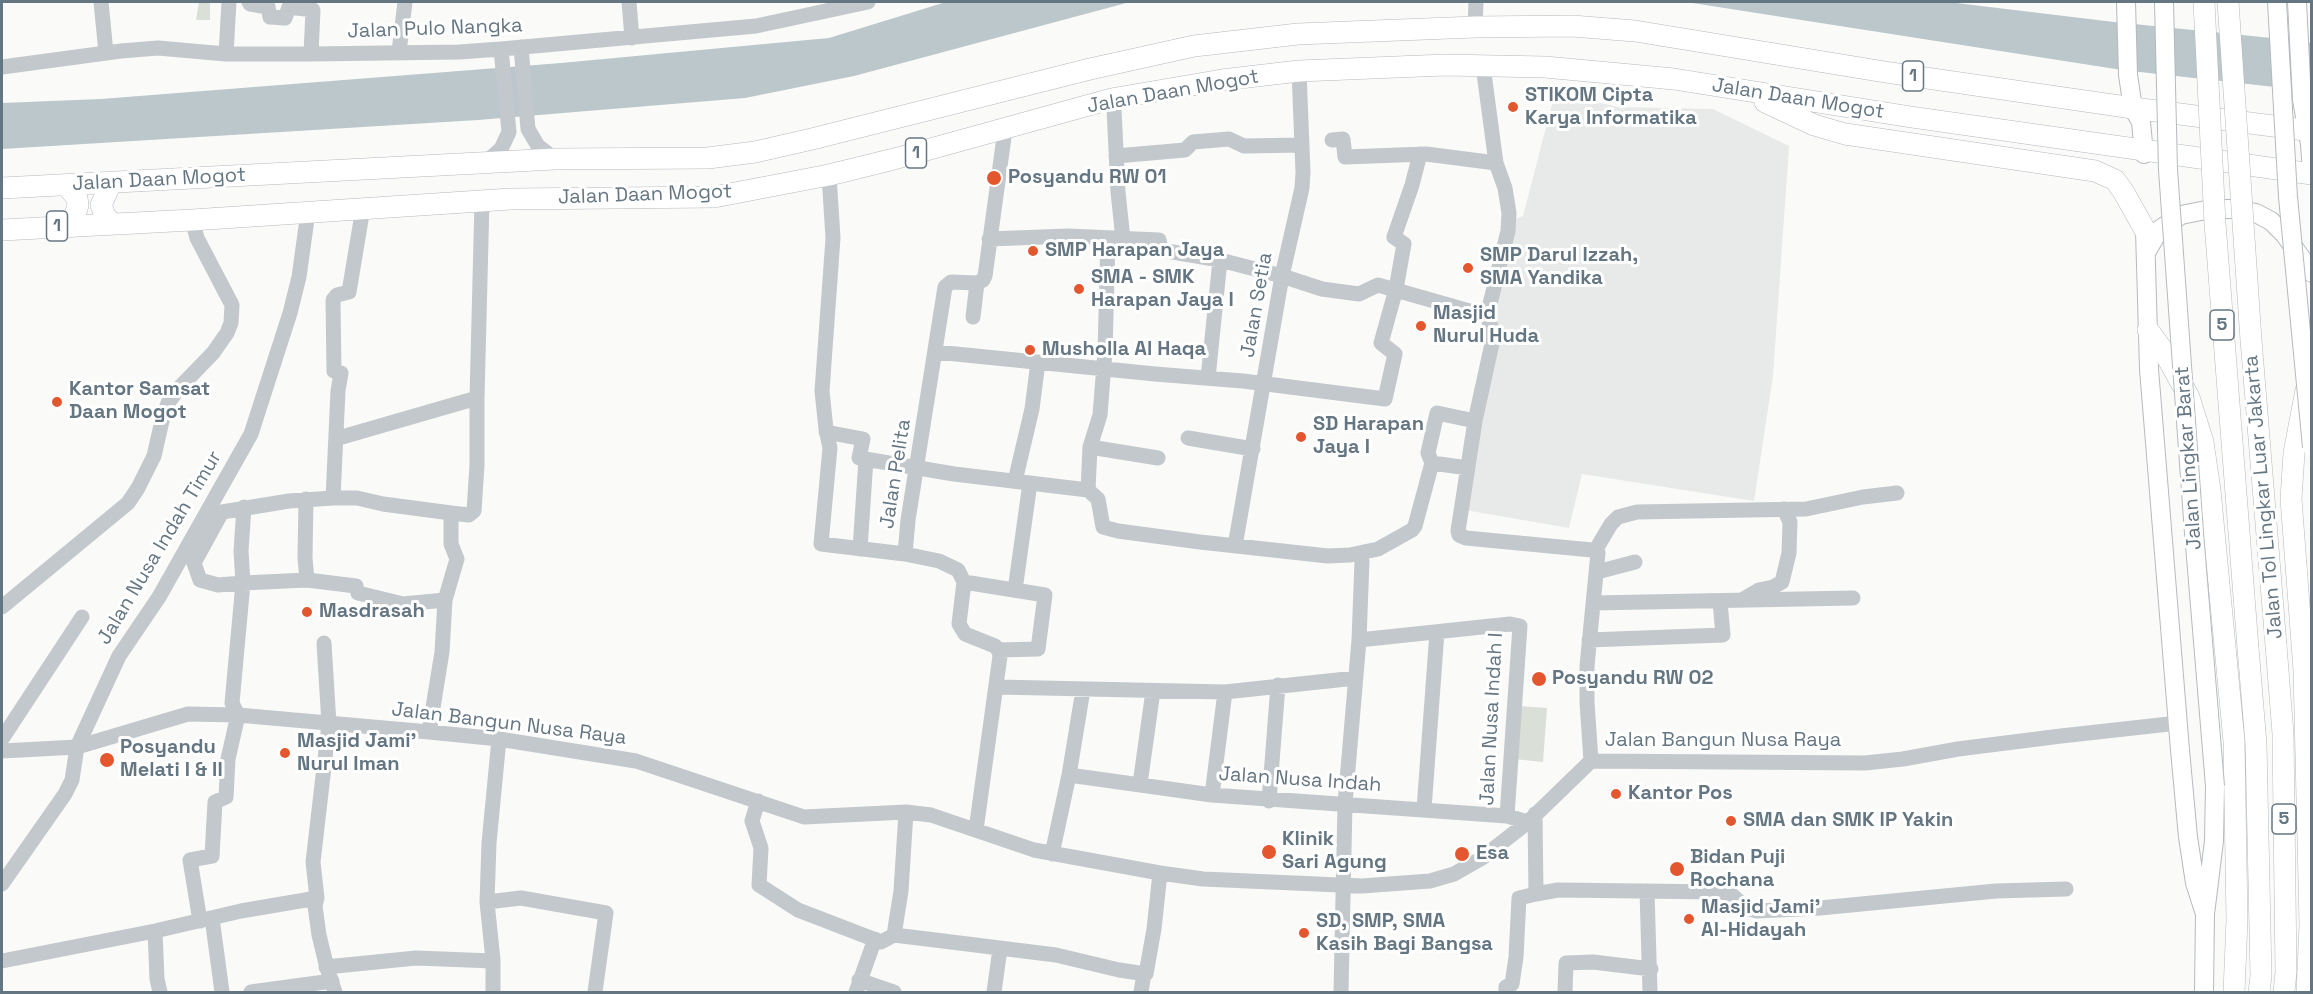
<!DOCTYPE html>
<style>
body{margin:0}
#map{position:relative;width:2313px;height:994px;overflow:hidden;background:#fafaf8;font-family:"Space Grotesk",sans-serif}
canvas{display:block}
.frame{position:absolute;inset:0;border:3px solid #657683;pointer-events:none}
</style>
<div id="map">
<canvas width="2313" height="994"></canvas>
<div class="frame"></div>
</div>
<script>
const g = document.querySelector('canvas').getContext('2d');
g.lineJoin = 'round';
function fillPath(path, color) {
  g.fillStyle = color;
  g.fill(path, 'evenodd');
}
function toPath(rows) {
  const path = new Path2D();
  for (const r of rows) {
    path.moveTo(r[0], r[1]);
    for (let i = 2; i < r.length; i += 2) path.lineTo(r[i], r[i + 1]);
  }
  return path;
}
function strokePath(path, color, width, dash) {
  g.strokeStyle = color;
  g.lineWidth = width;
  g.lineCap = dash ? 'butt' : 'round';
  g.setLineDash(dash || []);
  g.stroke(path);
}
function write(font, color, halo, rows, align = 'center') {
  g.font = font + ' "Space Grotesk",sans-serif';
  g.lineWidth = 6;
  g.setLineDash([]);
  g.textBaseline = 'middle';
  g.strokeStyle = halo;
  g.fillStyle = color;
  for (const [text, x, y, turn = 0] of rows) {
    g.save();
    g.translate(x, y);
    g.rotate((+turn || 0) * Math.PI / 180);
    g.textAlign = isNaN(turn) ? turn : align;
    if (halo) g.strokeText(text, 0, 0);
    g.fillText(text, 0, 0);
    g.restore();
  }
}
const built = toPath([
 [1555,93,1619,107,1713,109,1789,146,1773,376,1754,501,1582,474,1569,528,1465,510,1495,348,1486,328,1513,220,1523,216]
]);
const green = toPath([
 [199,2,210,2,210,20,196,20],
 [1519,706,1547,708,1543,762,1514,759]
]);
const water = toPath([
 [946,2,1130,2,854,76,745,98,478,120,2,149,2,103,101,99,561,63,829,38],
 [1686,2,1948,2,2114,22,2291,40,2311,43,2311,91,2122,70]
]);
const minor = toPath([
 [101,2,106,53],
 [249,2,250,4,268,7,270,17,285,18,289,7,313,10,311,54],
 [629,2,632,38],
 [1475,27,1476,2],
 [521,47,528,129,538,146,555,159],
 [399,52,405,2],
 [226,54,229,2],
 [1483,66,1496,163,1505,188,1509,213,1508,231,1487,316,1492,329,1493,339,1475,421,1458,531,1459,535,1466,538,1592,550,1598,553,1587,666,1587,702,1591,761],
 [2,67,121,51,158,48,226,54,311,54,459,52,501,49,756,26,868,2],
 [1111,99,1114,109,1118,192,1123,239],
 [1332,140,1343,139,1345,157,1426,154,1496,163],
 [1116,156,1185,150,1193,142,1229,139,1244,146,1302,145],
 [485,163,501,149,509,132,501,49],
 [829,175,833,238,822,391,826,429,830,448,821,544,905,554,939,561,958,570,964,582,959,624,965,634,995,646,999,651,1000,656,976,830],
 [989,239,1068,236,1159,240,1161,250,1220,260,1282,276,1322,289,1359,294,1378,285,1487,316],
 [973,317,977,283],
 [936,352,1155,374,1243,381,1385,399,1395,354,1381,343,1396,289,1404,244,1394,237,1412,185,1420,154],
 [1208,378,1220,260],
 [826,432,863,439,859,458,954,474,1088,490,1098,499,1103,527,1118,531,1200,542,1328,556,1350,555,1378,549,1412,530,1415,526,1432,463,1428,453,1437,413,1475,421],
 [336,437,342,437,477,398],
 [1188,438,1253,449],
 [1090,447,1158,458],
 [1432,463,1468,468],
 [1015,481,1032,409,1038,362],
 [1088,490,1090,447,1100,415,1105,352,1108,238],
 [333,498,338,391,341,373,334,371,333,300,337,295,349,292,363,208],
 [306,499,305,558,307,580,356,586,358,593,403,604,445,600],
 [244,507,241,551,243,583,307,580],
 [1235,546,1282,276,1302,188,1303,172,1299,71],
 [860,549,866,459],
 [1595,551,1611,524,1618,517,1637,512,1806,509,1863,497,1897,493],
 [905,554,908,520,945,287,951,282,977,283,983,280,985,276,1005,130],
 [1597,572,1635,562],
 [964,582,1045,595,1038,649,998,650],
 [1015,590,1030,483],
 [1742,600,1759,590,1773,587,1782,582,1789,553,1790,522,1784,509],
 [1593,603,1853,598],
 [2,607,128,503,138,488,154,456,162,421,168,403,179,388,213,353,227,333,231,323,232,305,197,238,192,220],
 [1359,640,1510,624,1520,626,1507,816],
 [1589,640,1723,635,1720,602],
 [324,643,329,724,313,862,317,898,315,906,319,935,327,968,335,992],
 [997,687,1225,692,1356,678],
 [429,732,442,652,445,600,457,559,451,544,451,513,469,515,474,511,477,465,477,398,482,201],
 [2,739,82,617],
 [2,751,77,747,188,714,238,715,429,732,499,739,636,761,804,817,906,812,931,815,1034,850,1160,873,1203,879,1362,886,1430,881,1454,874,1482,858,1528,822,1591,761,1865,763,1903,759,1958,749,2061,736,2178,723],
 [1069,775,1212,795,1507,816,1528,822],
 [1140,784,1153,691],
 [1212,795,1225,692],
 [758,801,752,821,761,848,759,885,798,910,881,942,894,935,927,939,1056,955,1119,970,1146,974,1154,929,1160,873],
 [1269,801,1278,685],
 [1424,809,1437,632],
 [1535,814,1536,894],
 [1052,854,1069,775,1083,690],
 [2,884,65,794,72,780,77,747,119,656,159,597,251,434,290,313,299,277,308,212],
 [1647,891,1650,992],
 [487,902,521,898,606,913,595,992],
 [212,918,222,992],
 [200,921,190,860,212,856,215,802,226,797,228,759,238,715,232,703,243,583,218,585,200,580,194,563,222,512,289,501,333,498,357,498,383,504,451,513],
 [155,931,157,979,160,992],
 [894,935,901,891,906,812],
 [2,961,155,931,241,911,317,898],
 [326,967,416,958,493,961],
 [859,980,894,992],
 [251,992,332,981],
 [493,992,493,960,487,902,489,843,499,739],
 [856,992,875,939],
 [994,992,1000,949],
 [1141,992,1144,974],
 [1341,992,1345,804,1359,640,1362,561],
 [1506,992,1506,987,1512,984,1516,957,1519,898,1536,894,1558,890,1720,892,1731,894,1746,908,1757,911,1820,908,1996,891,2066,889],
 [1565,992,1566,963,1593,962,1651,969]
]);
const major = toPath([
 [2126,2,2128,75,2133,108,2141,122,2144,154],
 [2297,2,2302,100,2310,144,2312,172],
 [2145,230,2149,369,2180,750,2188,837,2195,883,2205,914],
 [2147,251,2159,230,2181,215,2211,209,2234,209,2256,213,2271,221,2285,235,2312,273],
 [2204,992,2205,914,2214,841,2215,786]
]);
const highway = toPath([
 [1765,102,1814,125,1845,134,2095,171,2115,180,2123,191,2145,230],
 [111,183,101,205,106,218,113,223],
 [66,185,77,198,78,205,74,219,69,225],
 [2,188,555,159,708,158,755,152,812,139,1090,69,1194,46,1298,34,1475,27,1572,26,1635,31,1885,72,2133,108,2312,131],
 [2,230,192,220,511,199,714,197,829,175,894,159,1111,99,1222,80,1299,71,1445,65,1545,67,1674,79,1911,117,2312,174],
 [2148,330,2164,352,2189,397,2203,442,2210,490,2234,741,2237,920,2234,992],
 [2306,390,2294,453,2291,499,2304,670,2310,925,2307,992],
 [2276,645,2283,734,2286,972,2284,992],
 [2248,648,2256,744,2261,976,2259,992]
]);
const majorBridge = toPath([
 [2164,2,2168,170,2194,533,2215,786],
 [2277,2,2288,197,2312,447]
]);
const highwayBridge = toPath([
 [2204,2,2215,223,2248,648],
 [2228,2,2251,340,2276,645]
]);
const markers = [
 [1513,107,6,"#e4572e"],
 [994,178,8,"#e4572e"],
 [1033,251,6,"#e4572e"],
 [1468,268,6,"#e4572e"],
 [1079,289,6,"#e4572e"],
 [1421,326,6,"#e4572e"],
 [1030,350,6,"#e4572e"],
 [57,402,6,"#e4572e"],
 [1301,437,6,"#e4572e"],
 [307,612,6,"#e4572e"],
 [1539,679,8,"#e4572e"],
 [285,753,6,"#e4572e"],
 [107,760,8,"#e4572e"],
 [1616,794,6,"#e4572e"],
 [1731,821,6,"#e4572e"],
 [1269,852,8,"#e4572e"],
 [1462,854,8,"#e4572e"],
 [1677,869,8,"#e4572e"],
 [1689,919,6,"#e4572e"],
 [1304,933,6,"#e4572e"]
];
const shields = [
 [1913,76,21],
 [916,153,21],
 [57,226,21],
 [2222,325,24],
 [2284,819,24]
];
const shieldNames = [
 ["1",1913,76],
 ["1",916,153],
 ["1",57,226],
 ["5",2222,325],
 ["5",2284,819]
];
const streetNames = [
 ["Jalan Pulo Nangka",435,29,-2],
 ["Jalan Daan Mogot",1173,92,-10],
 ["Jalan Daan Mogot",1798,99,9],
 ["Jalan Daan Mogot",159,180,-3],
 ["Jalan Daan Mogot",645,195,-2],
 ["Jalan Setia",1257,305,-80],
 ["Jalan Lingkar Barat",2189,458,-94],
 ["Jalan Pelita",896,474,-81],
 ["Jalan Tol Lingkar Luar Jakarta",2264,497,-95],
 ["Jalan Nusa Indah Timur",160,548,-59],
 ["Jalan Nusa Indah I",1492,719,-87],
 ["Jalan Bangun Nusa Raya",509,724,7],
 ["Jalan Bangun Nusa Raya",1723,741],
 ["Jalan Nusa Indah",1300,780,4]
];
const poiNames = [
 ["STIKOM Cipta",1525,96],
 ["Karya Informatika",1525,119],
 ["Posyandu RW 01",1008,178],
 ["SMP Harapan Jaya",1045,251],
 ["SMP Darul Izzah,",1480,256],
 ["SMA Yandika",1480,279],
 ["SMA - SMK",1091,278],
 ["Harapan Jaya I",1091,301],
 ["Masjid",1433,314],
 ["Nurul Huda",1433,337],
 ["Musholla Al Haqa",1042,350],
 ["Kantor Samsat",69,390],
 ["Daan Mogot",69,413],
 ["SD Harapan",1313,425],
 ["Jaya I",1313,448],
 ["Masdrasah",319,612],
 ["Posyandu RW 02",1552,679],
 ["Masjid Jami'",297,742],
 ["Nurul Iman",297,765],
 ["Posyandu",120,748],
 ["Melati I & II",120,771],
 ["Kantor Pos",1628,794],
 ["SMA dan SMK IP Yakin",1743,821],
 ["Klinik",1282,840],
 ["Sari Agung",1282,863],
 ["Esa",1476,854],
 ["Bidan Puji",1690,858],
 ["Rochana",1690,881],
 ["Masjid Jami'",1701,908],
 ["Al-Hidayah",1701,931],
 ["SD, SMP, SMA",1316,922],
 ["Kasih Bagi Bangsa",1316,945]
];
fillPath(built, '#e8e9e9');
fillPath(green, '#dadfd7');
fillPath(water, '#bbc7cb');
strokePath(major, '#b5babe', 20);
strokePath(highway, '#b4b9bd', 22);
strokePath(minor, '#c3c8cc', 15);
strokePath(major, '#fff', 18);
strokePath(highway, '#fff', 21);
strokePath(majorBridge, '#b5babe', 20, []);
strokePath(highwayBridge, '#b4b9bd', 22, []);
strokePath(majorBridge, '#fff', 18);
strokePath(highwayBridge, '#fff', 21);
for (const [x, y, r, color] of markers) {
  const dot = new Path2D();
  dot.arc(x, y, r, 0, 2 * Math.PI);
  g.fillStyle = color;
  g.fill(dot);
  strokePath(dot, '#fff', 2);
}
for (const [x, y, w] of shields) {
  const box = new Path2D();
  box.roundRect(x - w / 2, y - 15, w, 30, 4.5);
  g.fillStyle = '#fff';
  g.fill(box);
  strokePath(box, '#657683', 1.5);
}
write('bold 18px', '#657683', null, shieldNames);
write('20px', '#657683', '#fff', streetNames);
write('bold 20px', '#657683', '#fff', poiNames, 'left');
</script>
